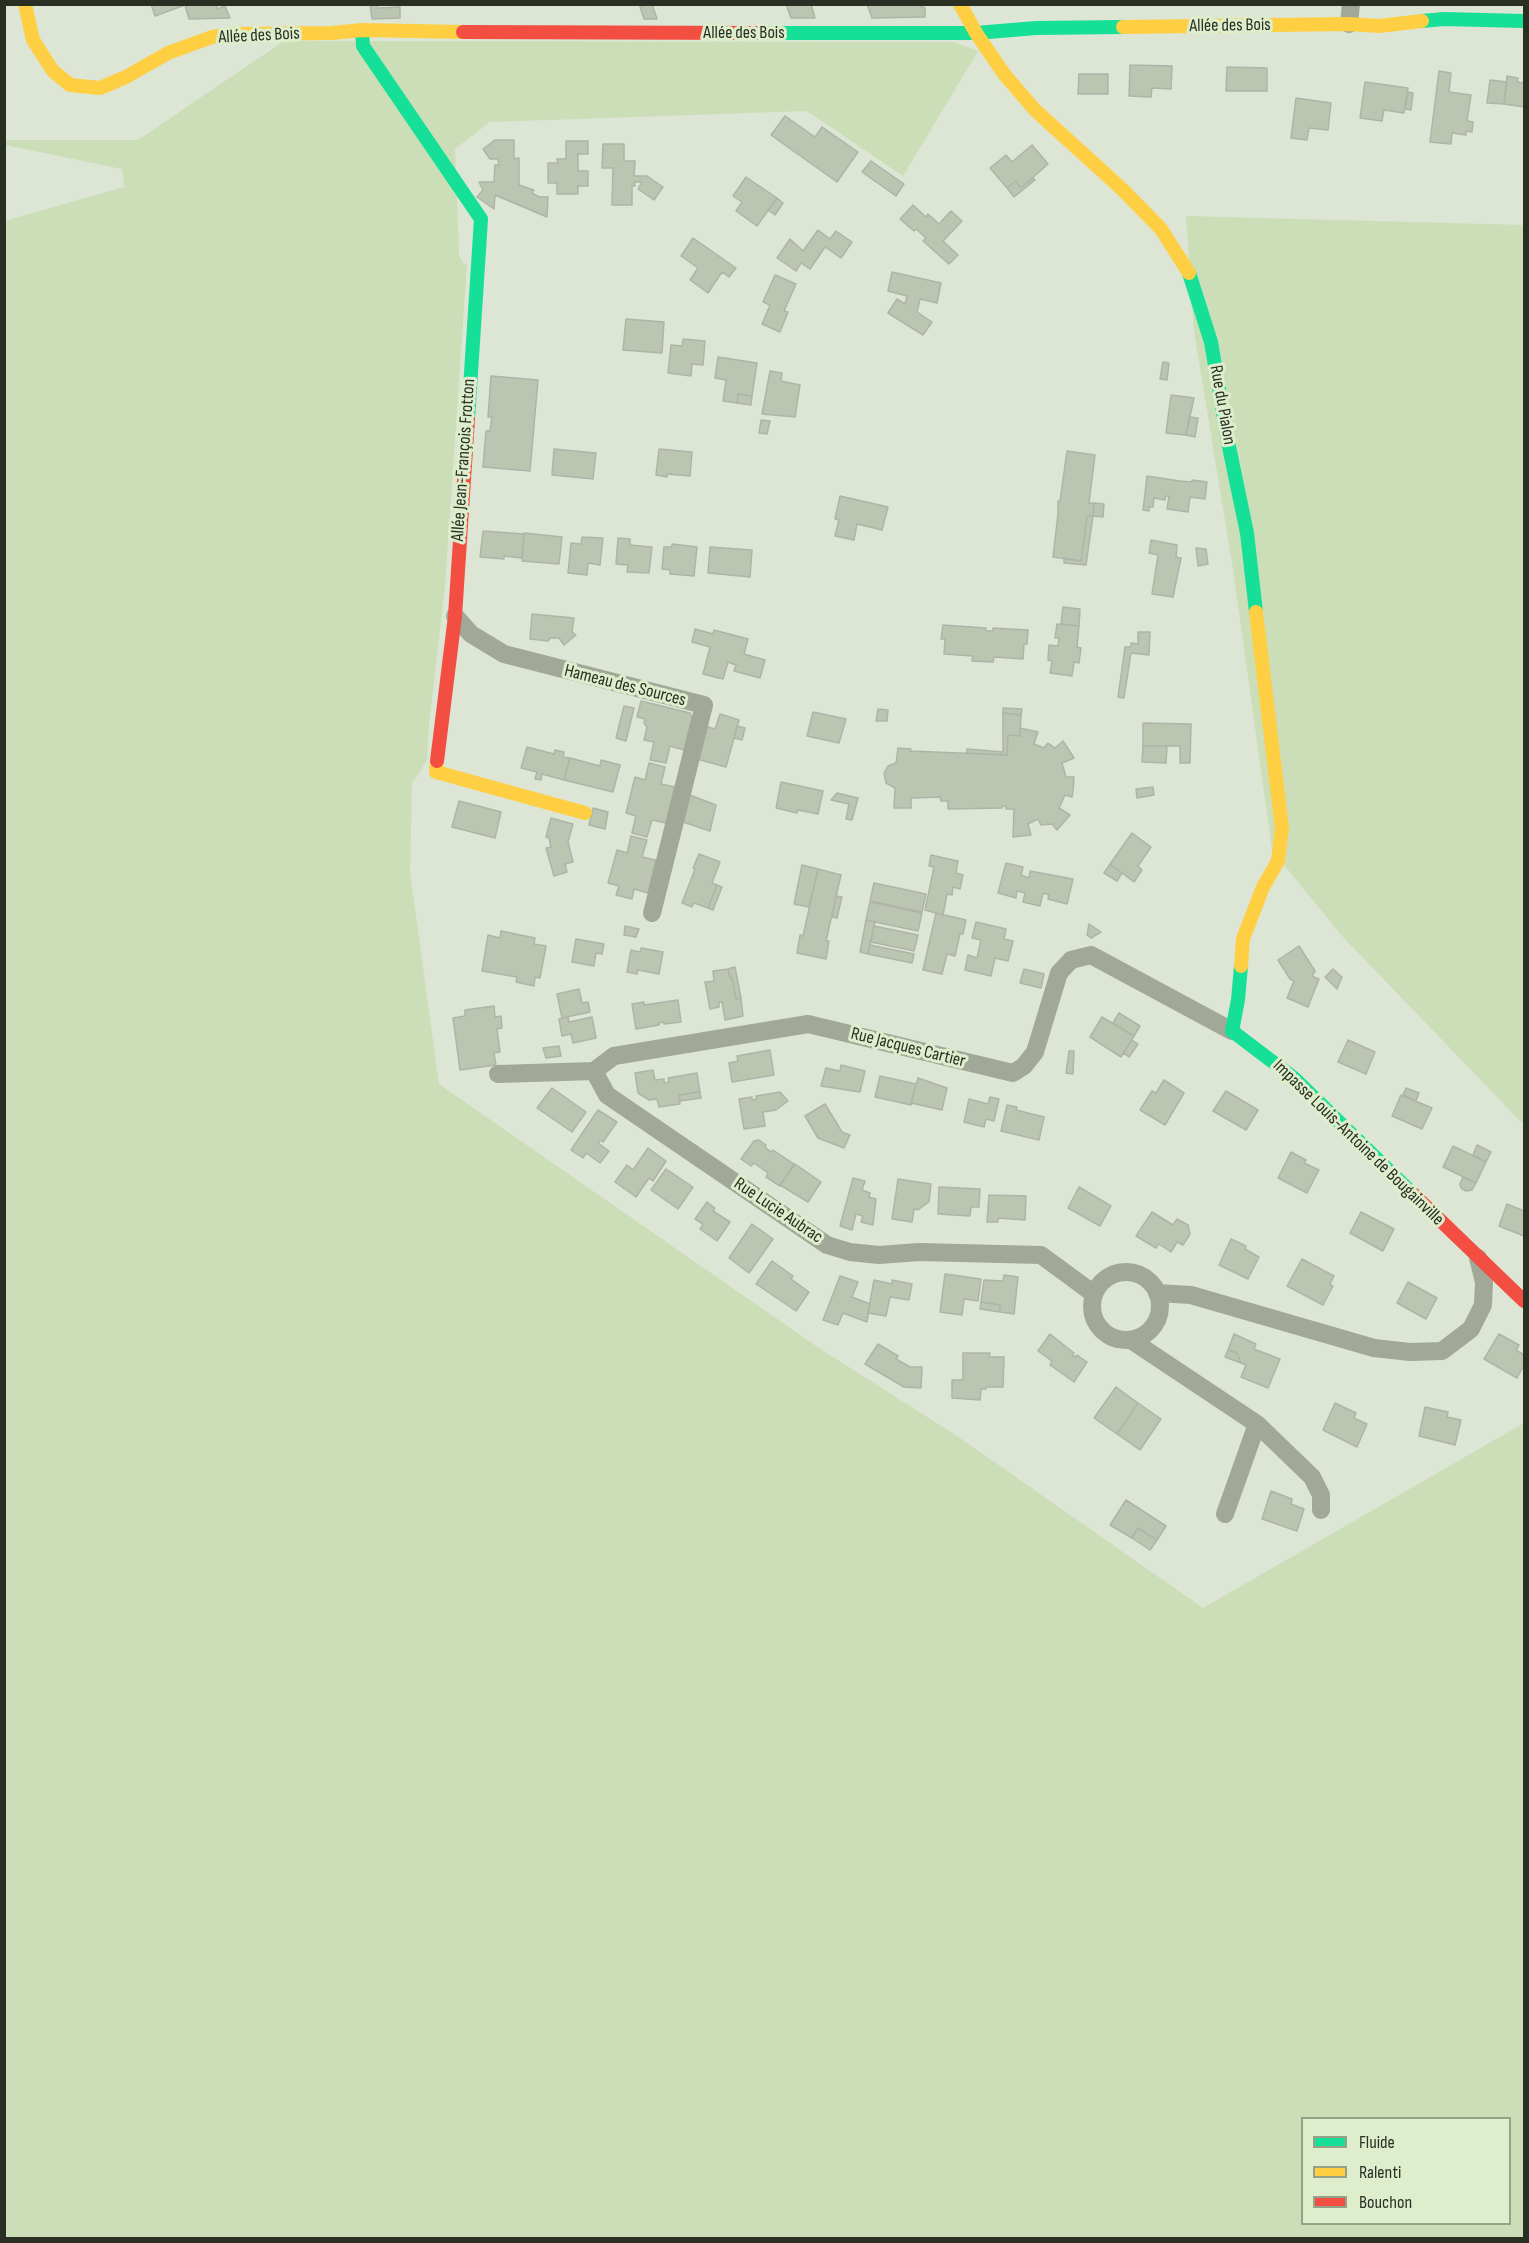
<!DOCTYPE html>
<meta charset="utf-8">
<style>
body{margin:0}
#map{position:relative;width:1529px;height:2243px;overflow:hidden;background:#dde5d4;font-family:"Sofia Sans Condensed",sans-serif}
canvas{display:block}
.frame{position:absolute;inset:0;border:6px solid #292f23;pointer-events:none}
.legend{position:absolute;left:1301px;top:2117px;width:210px;height:108px;box-sizing:border-box;background:#deedcc;border:2px solid #96a188;margin:0;padding:8px 10px;list-style:none;font-size:18px;color:#292f23}
.legend li{display:flex;align-items:center;gap:12px;height:30px}
.legend b{width:30px;border:2px solid #96a188}
</style>
<div id="map">
<canvas width="1529" height="2243"></canvas>
<div class="frame"></div>
<ul class="legend">
<li><b style="height:8px;background:#16e098"></b>Fluide</li>
<li><b style="height:8px;background:#ffcf43"></b>Ralenti</li>
<li><b style="height:8px;background:#f24e42"></b>Bouchon</li>
</ul>
</div>
<script>
const g = document.querySelector('canvas').getContext('2d');
g.lineJoin = 'round';
function fillPath(path, color) {
  g.fillStyle = color;
  g.fill(path, 'evenodd');
}
function toPath(rows) {
  const path = new Path2D();
  for (const r of rows) {
    if (r.length === 3) {
      path.moveTo(r[0] + r[2], r[1]);
      path.arc(r[0], r[1], r[2], 0, 2 * Math.PI);
      continue;
    }
    path.moveTo(r[0], r[1]);
    for (let i = 2; i < r.length; i += 2) path.lineTo(r[i], r[i + 1]);
  }
  return path;
}
function strokePath(path, color, width, dash) {
  g.strokeStyle = color;
  g.lineWidth = width;
  g.lineCap = dash ? 'butt' : 'round';
  g.setLineDash(dash || []);
  g.stroke(path);
}
function write(font, color, halo, rows, align = 'center') {
  g.font = font + ' "Sofia Sans Condensed",sans-serif';
  g.lineWidth = 6;
  g.setLineDash([]);
  g.textBaseline = 'middle';
  g.strokeStyle = halo;
  g.fillStyle = color;
  for (const [text, x, y, turn = 0] of rows) {
    g.save();
    g.translate(x, y);
    g.rotate((+turn || 0) * Math.PI / 180);
    g.textAlign = isNaN(turn) ? turn : align;
    if (halo) g.strokeText(text, 0, 0);
    g.fillText(text, 0, 0);
    g.restore();
  }
}
const green = toPath([
 [284,41,953,42,978,51,903,176,807,111,490,122,455,149,459,255,463,263,467,264,445,587,429,724,427,760,412,784,410,872,439,1084,816,1346,960,1438,1203,1608,1524,1423,1524,2238,5,2238,4,221,124,187,122,169,5,145,5,140,138,140],
 [1302,2118,1510,2118,1510,2224,1302,2224],
 [1186,216,1524,225,1524,1125,1342,936,1272,850,1233,569,1194,331]
]);
const building = toPath([
 [151,4,216,4,217,9,225,6,230,18,189,19,185,5,155,16,151,4],
 [370,4,378,4,378,8,400,7,400,18,372,19,370,4],
 [647,4,652,4,657,19,644,19,640,7,647,4],
 [786,4,811,4,815,18,791,18,786,4],
 [867,4,917,4,925,8,925,17,872,18,867,4],
 [1130,65,1172,66,1171,89,1152,88,1151,97,1129,96,1130,65],
 [1227,67,1267,68,1267,91,1226,91,1227,67],
 [1439,71,1451,73,1449,92,1471,95,1467,121,1473,122,1472,132,1466,131,1466,135,1452,133,1451,144,1430,142,1439,71],
 [1079,74,1108,74,1108,94,1078,94,1079,74],
 [1507,76,1518,78,1517,82,1524,83,1524,107,1504,104,1507,76],
 [1490,80,1507,82,1504,104,1487,103,1490,80],
 [1365,82,1408,88,1404,113,1384,110,1382,121,1360,118,1365,82],
 [1408,92,1413,93,1411,110,1405,109,1408,92],
 [1296,98,1331,103,1328,130,1309,128,1307,140,1291,138,1296,98],
 [785,116,815,137,822,127,858,152,837,182,771,135,785,116],
 [495,140,514,140,514,159,519,158,519,185,534,190,532,193,539,197,548,197,547,217,495,195,494,209,477,197,483,190,479,182,494,182,495,165,499,165,498,159,490,159,483,149,495,140],
 [566,141,588,141,588,154,578,154,578,171,588,171,588,186,578,186,578,194,557,194,557,183,548,183,548,163,558,163,557,159,566,159,566,141],
 [603,144,624,144,624,161,635,161,634,176,647,176,663,187,654,200,638,189,642,182,634,182,635,186,632,186,632,205,612,205,613,168,602,168,603,144],
 [1032,145,1048,164,1021,188,1016,181,1007,188,990,168,1006,155,1012,162,1032,145],
 [871,161,904,184,896,196,862,172,871,161],
 [746,177,777,198,757,226,736,211,742,202,733,196,746,177],
 [1033,178,1035,180,1014,197,1007,188,1016,181,1021,188,1033,178],
 [777,198,783,203,775,215,768,210,777,198],
 [913,205,926,217,928,214,939,224,951,211,962,221,943,241,958,255,949,264,923,241,926,238,916,229,914,231,900,219,913,205],
 [818,230,830,239,836,231,852,242,841,258,825,247,810,269,801,263,796,271,777,258,790,239,803,251,818,230],
 [693,238,736,268,729,277,722,272,708,293,690,280,698,268,681,256,693,238],
 [892,272,941,283,937,303,920,299,917,312,932,322,923,335,888,313,897,299,905,304,907,296,888,291,892,272],
 [775,275,796,284,784,311,788,312,780,332,762,324,770,305,763,302,775,275],
 [626,319,664,322,662,353,623,350,626,319],
 [683,339,705,341,703,365,692,364,691,376,668,373,671,345,682,346,683,339],
 [718,357,757,363,752,396,738,394,737,403,723,401,726,380,715,378,718,357],
 [1163,362,1169,363,1167,380,1160,379,1163,362],
 [770,371,782,373,781,381,800,385,795,417,762,414,770,371],
 [491,376,538,380,530,471,483,467,486,431,490,431,492,417,488,417,491,376],
 [738,394,752,396,751,405,737,403,738,394],
 [1171,395,1194,398,1186,435,1166,433,1171,395],
 [1189,417,1198,418,1195,437,1186,435,1189,417],
 [761,420,770,421,767,434,759,433,761,420],
 [554,449,596,453,593,479,552,475,554,449],
 [659,449,692,452,690,476,667,474,667,477,656,475,659,449],
 [1067,451,1095,455,1089,503,1094,503,1093,516,1087,516,1081,561,1053,557,1058,514,1058,501,1060,501,1067,451],
 [1147,476,1180,481,1192,482,1192,480,1207,482,1205,499,1190,497,1188,512,1167,509,1169,496,1166,496,1165,500,1154,498,1153,507,1149,507,1149,511,1143,510,1147,476],
 [840,496,888,507,882,530,857,524,854,540,835,536,839,520,835,519,840,496],
 [1094,503,1104,504,1103,517,1093,516,1094,503],
 [1087,516,1093,516,1086,565,1064,563,1064,558,1081,561,1087,516],
 [483,531,524,534,522,558,504,556,504,559,480,557,483,531],
 [524,533,562,537,559,564,522,561,524,533],
 [582,537,603,538,600,565,588,563,587,575,568,573,571,543,581,544,582,537],
 [618,538,630,539,630,545,652,547,649,573,627,572,628,565,616,564,618,538],
 [1151,540,1177,545,1176,557,1181,558,1173,597,1152,594,1158,555,1149,553,1151,540],
 [672,544,697,547,694,576,670,574,670,570,662,569,664,547,672,547,672,544],
 [710,547,752,550,750,577,708,573,710,547],
 [1196,548,1206,549,1208,564,1198,566,1196,548],
 [1063,607,1080,609,1079,626,1061,624,1063,607],
 [532,614,574,618,572,632,576,635,564,645,559,638,551,638,548,641,530,639,532,614],
 [1057,624,1079,626,1077,647,1081,648,1079,663,1074,662,1072,676,1050,673,1052,661,1048,660,1049,645,1058,646,1059,638,1055,638,1057,624],
 [943,625,986,628,986,631,993,631,993,628,1028,630,1027,644,1024,644,1023,659,994,657,993,662,972,661,973,656,944,654,945,639,941,639,943,625],
 [695,629,713,634,714,630,748,639,744,654,765,660,760,678,734,671,736,665,728,662,723,679,703,674,710,647,692,642,695,629],
 [1138,632,1150,632,1149,655,1131,653,1124,698,1118,697,1125,647,1131,647,1131,643,1138,644,1138,632],
 [641,701,690,713,692,718,684,750,670,746,666,763,650,760,654,742,644,740,647,727,644,723,645,719,637,717,641,701],
 [624,706,634,708,626,741,616,738,624,706],
 [1003,708,1022,709,1021,715,1003,713,1003,708],
 [878,709,888,710,887,721,876,721,878,709],
 [813,712,846,719,839,743,807,736,813,712],
 [1003,713,1021,715,1020,736,1008,735,1007,755,967,753,967,749,1003,752,1003,713],
 [720,714,739,720,726,767,697,759,708,727,715,729,720,714],
 [1143,723,1191,724,1190,763,1180,763,1180,746,1143,746,1143,723],
 [737,726,745,728,742,740,734,738,737,726],
 [1020,728,1038,732,1034,744,1044,748,1048,743,1055,748,1063,741,1074,758,1062,763,1066,777,1074,777,1073,791,1072,797,1065,795,1059,808,1070,815,1057,830,1052,824,1041,825,1038,819,1028,824,1031,835,1013,837,1014,809,1006,809,1006,806,1002,806,1002,808,948,809,948,801,941,801,940,797,911,798,911,808,894,808,895,788,886,783,884,773,888,766,896,763,898,748,911,749,910,751,1007,755,1008,735,1020,736,1020,728],
 [1143,746,1167,746,1166,763,1142,762,1143,746],
 [527,747,554,754,555,750,564,752,563,757,570,758,564,780,542,774,541,780,535,779,537,772,521,768,527,747],
 [570,758,600,766,601,760,620,765,613,792,564,780,570,758],
 [649,763,665,767,661,784,675,787,666,823,652,820,647,837,632,833,636,816,626,813,635,777,645,780,649,763],
 [781,782,823,791,818,814,798,810,797,813,776,808,781,782],
 [1153,787,1154,795,1137,798,1136,789,1153,787],
 [837,793,858,798,852,820,846,819,849,804,831,800,837,793],
 [690,795,716,805,710,831,683,822,690,795],
 [459,801,501,812,495,838,452,827,459,801],
 [593,808,608,812,605,829,589,825,593,808],
 [551,818,573,824,568,842,573,862,565,864,567,872,554,876,546,848,551,847,549,838,546,837,551,818],
 [1132,833,1151,847,1138,866,1142,870,1134,882,1110,864,1132,833],
 [631,836,647,840,642,857,656,860,648,893,634,889,632,899,616,895,619,886,608,883,617,850,627,853,631,836],
 [699,854,720,862,712,883,717,885,708,908,694,903,692,907,682,903,695,869,693,868,699,854],
 [931,855,958,861,956,873,963,875,960,889,953,887,952,895,947,894,943,915,925,910,934,867,929,866,931,855],
 [1006,863,1023,867,1021,875,1029,878,1030,871,1073,879,1067,904,1048,899,1049,895,1043,893,1040,906,1023,902,1025,893,1017,891,1016,898,998,893,1006,863],
 [1110,864,1122,873,1117,881,1104,873,1110,864],
 [802,865,818,869,809,907,794,904,802,865],
 [818,869,841,875,826,941,829,941,826,959,797,953,800,935,803,936,818,869],
 [874,883,926,894,922,912,870,901,874,883],
 [717,885,722,887,713,910,708,908,717,885],
 [836,896,842,897,837,918,832,917,836,896],
 [870,902,922,913,918,931,866,920,870,902],
 [936,913,966,920,963,934,960,934,955,956,947,954,942,974,923,970,936,913],
 [866,920,875,922,868,954,860,952,866,920],
 [976,922,1006,929,1004,939,1013,941,1008,961,995,958,991,976,965,970,968,955,977,958,981,940,972,938,976,922],
 [1089,924,1101,932,1091,938,1087,935,1089,924],
 [625,926,639,929,636,937,624,935,625,926],
 [874,926,918,935,914,951,871,942,874,926],
 [501,931,535,938,534,944,546,946,540,978,535,977,534,986,516,982,517,977,482,971,488,935,500,938,501,931],
 [576,939,604,944,602,954,596,953,594,966,572,962,576,939],
 [870,945,914,954,912,963,868,954,870,945],
 [1299,946,1315,971,1312,976,1319,979,1308,1007,1287,998,1294,981,1290,979,1278,960,1299,946],
 [641,948,663,952,659,974,638,970,637,974,627,972,631,950,640,952,641,948],
 [735,967,741,998,736,999,732,978,730,978,728,969,735,967],
 [728,969,730,978,732,978,736,999,741,998,743,1016,725,1020,722,1002,719,1002,719,1007,710,1009,705,982,714,981,713,971,728,969],
 [1024,969,1044,974,1041,988,1020,983,1024,969],
 [1333,969,1342,977,1337,989,1325,977,1333,969],
 [579,989,582,1003,588,1002,590,1012,562,1018,557,994,579,989],
 [678,1000,681,1022,664,1024,664,1022,659,1023,659,1025,636,1029,632,1004,644,1002,644,1005,678,1000],
 [494,1006,495,1017,501,1016,502,1028,497,1029,500,1052,494,1053,496,1065,460,1070,453,1018,465,1016,465,1010,494,1006],
 [1119,1013,1140,1026,1134,1036,1113,1023,1119,1013],
 [568,1017,569,1022,592,1017,596,1038,573,1043,571,1034,562,1036,559,1019,568,1017],
 [1102,1017,1134,1036,1121,1057,1090,1037,1102,1017],
 [1132,1040,1138,1044,1129,1057,1123,1053,1132,1040],
 [1348,1040,1375,1052,1366,1074,1338,1062,1348,1040],
 [559,1046,561,1056,546,1058,543,1048,559,1046],
 [770,1050,774,1075,732,1082,729,1063,738,1061,737,1056,770,1050],
 [1069,1051,1074,1051,1073,1074,1066,1073,1069,1051],
 [841,1065,865,1071,860,1092,821,1086,826,1068,840,1071,841,1065],
 [653,1070,655,1080,664,1079,664,1083,669,1082,668,1078,697,1073,700,1092,679,1095,680,1104,659,1107,657,1099,649,1100,638,1093,635,1073,653,1070],
 [880,1076,916,1084,911,1105,875,1097,880,1076],
 [918,1078,947,1088,942,1110,911,1103,918,1078],
 [1164,1080,1184,1093,1165,1125,1140,1110,1152,1091,1156,1093,1164,1080],
 [552,1088,586,1112,572,1132,537,1108,552,1088],
 [1406,1088,1419,1093,1416,1101,1403,1095,1406,1088],
 [1226,1091,1258,1110,1246,1130,1213,1111,1226,1091],
 [700,1092,701,1098,680,1101,679,1095,700,1092],
 [780,1092,788,1101,776,1110,763,1112,765,1126,744,1129,739,1099,752,1097,752,1100,757,1099,756,1096,780,1092],
 [1401,1095,1432,1108,1422,1129,1392,1116,1401,1095],
 [990,1097,999,1099,994,1121,986,1119,984,1127,964,1122,969,1099,988,1104,990,1097],
 [825,1104,842,1132,850,1135,844,1148,818,1138,805,1116,825,1104],
 [1007,1105,1017,1107,1016,1110,1044,1117,1039,1140,1001,1131,1007,1105],
 [598,1110,617,1122,603,1142,600,1140,598,1143,609,1151,600,1163,586,1153,583,1158,571,1150,598,1110],
 [759,1140,766,1145,765,1147,771,1152,773,1150,794,1164,780,1186,766,1177,768,1173,754,1163,751,1166,741,1159,754,1141,759,1140],
 [1477,1145,1491,1152,1486,1162,1473,1155,1477,1145],
 [1453,1146,1486,1162,1476,1183,1443,1167,1453,1146],
 [648,1148,666,1161,653,1181,649,1178,636,1197,615,1182,627,1165,633,1170,648,1148],
 [1291,1152,1306,1160,1304,1163,1319,1170,1307,1193,1278,1178,1291,1152],
 [795,1164,821,1182,808,1202,780,1185,795,1164],
 [666,1169,693,1187,678,1209,651,1190,666,1169],
 [1463,1177,1476,1183,1472,1190,1466,1191,1461,1188,1460,1184,1463,1177],
 [853,1178,865,1181,862,1190,870,1193,869,1197,876,1199,873,1225,861,1222,863,1216,856,1214,852,1230,840,1226,853,1178],
 [898,1179,931,1184,929,1202,918,1210,914,1209,912,1222,892,1219,898,1179],
 [939,1187,980,1189,979,1207,971,1207,970,1216,938,1214,939,1187],
 [1079,1187,1111,1206,1100,1226,1068,1208,1079,1187],
 [989,1195,1026,1196,1025,1220,998,1218,998,1222,987,1222,989,1195],
 [707,1202,715,1208,713,1211,730,1222,717,1241,700,1229,703,1224,695,1219,707,1202],
 [1507,1204,1524,1211,1524,1236,1499,1226,1507,1204],
 [1152,1212,1173,1225,1177,1219,1188,1225,1190,1234,1183,1245,1177,1242,1171,1252,1159,1244,1156,1248,1136,1236,1152,1212],
 [1361,1212,1394,1229,1383,1251,1350,1233,1361,1212],
 [752,1224,773,1239,749,1273,729,1258,752,1224],
 [1231,1239,1246,1246,1245,1249,1259,1257,1248,1279,1219,1265,1231,1239],
 [1302,1259,1334,1276,1330,1284,1333,1286,1323,1305,1287,1286,1302,1259],
 [772,1261,793,1276,791,1279,809,1292,796,1311,756,1284,772,1261],
 [945,1274,981,1279,978,1301,964,1299,962,1315,940,1312,945,1274],
 [1004,1275,1018,1277,1014,1314,1000,1312,1000,1305,981,1302,984,1280,1003,1281,1004,1275],
 [840,1276,858,1282,852,1297,870,1304,867,1322,843,1313,838,1325,823,1320,840,1276],
 [874,1280,892,1284,892,1280,912,1284,909,1300,890,1297,886,1316,868,1313,874,1280],
 [1408,1282,1437,1298,1426,1319,1397,1303,1408,1282],
 [981,1302,1000,1305,1000,1312,980,1309,981,1302],
 [1050,1334,1074,1353,1072,1355,1076,1357,1077,1355,1087,1362,1074,1382,1050,1365,1052,1361,1038,1351,1050,1334],
 [1234,1334,1256,1344,1254,1349,1280,1359,1268,1388,1241,1377,1246,1365,1241,1363,1237,1353,1228,1350,1234,1334],
 [1499,1334,1519,1345,1516,1350,1524,1355,1524,1365,1517,1378,1484,1359,1499,1334],
 [878,1344,898,1356,896,1359,910,1367,922,1367,921,1388,904,1387,865,1364,878,1344],
 [1228,1350,1237,1353,1241,1363,1225,1357,1228,1350],
 [963,1353,990,1353,989,1357,1004,1357,1003,1387,986,1387,986,1389,981,1389,980,1400,952,1398,952,1380,963,1380,963,1353],
 [1116,1387,1138,1403,1117,1434,1094,1418,1116,1387],
 [1138,1403,1161,1419,1140,1450,1117,1434,1138,1403],
 [1335,1403,1356,1413,1354,1418,1367,1424,1357,1447,1323,1430,1335,1403],
 [1425,1407,1448,1412,1447,1417,1461,1420,1455,1445,1419,1436,1425,1407],
 [1271,1491,1292,1499,1291,1504,1304,1509,1297,1531,1262,1519,1271,1491],
 [1126,1500,1166,1526,1157,1540,1138,1528,1132,1538,1110,1525,1126,1500],
 [1138,1528,1157,1540,1150,1550,1132,1538,1138,1528]
]);
const street = toPath([
 [1349,24,1351,4],
 [455,616,471,634,504,654,704,705,652,913],
 [594,1071,607,1095,827,1245,850,1252,879,1255,919,1252,1041,1255,1094,1294],
 [498,1074,594,1071,614,1056,808,1024,1013,1073,1024,1066,1035,1052,1059,973,1071,960,1091,955,1232,1031],
 [1126,1306,34],
 [1157,1293,1191,1295,1374,1348,1410,1352,1442,1351,1471,1329,1483,1305,1484,1282,1478,1258],
 [1131,1340,1257,1424,1312,1477,1321,1495,1321,1510],
 [1225,1514,1257,1424]
]);
const fast = toPath([
 [1422,21,1444,19,1524,21],
 [362,30,363,46,481,219,468,419],
 [756,33,976,33,1036,28,1123,27],
 [1189,273,1211,342,1228,442,1247,533,1256,612],
 [1241,966,1238,1000,1232,1031,1294,1078,1413,1194]
]);
const slow = toPath([
 [25,4,33,40,53,71,70,85,100,88,126,77,168,53,212,37,230,34,332,33,362,30,463,32],
 [960,4,976,33,1004,74,1035,110,1123,190,1161,229,1189,273],
 [1123,27,1349,24,1379,26,1422,21],
 [437,761,436,772,585,813],
 [1241,966,1243,939,1263,887,1278,861,1282,828,1256,612]
]);
const jam = toPath([
 [463,32,756,33],
 [437,761,455,616,468,419],
 [1413,1194,1524,1301]
]);
const streetNames = [
 ["Allée des Bois",1230,26,-1],
 ["Allée des Bois",744,33],
 ["Allée des Bois",259,36,-3],
 ["Rue du Pialon",1222,405,80],
 ["Allée Jean-François Frotton",464,460,-86],
 ["Hameau des Sources",625,686,14],
 ["Rue Jacques Cartier",908,1048,14],
 ["Impasse Louis-Antoine de Bougainville",1358,1143,44],
 ["Rue Lucie Aubrac",778,1211,34]
];
fillPath(green, '#ccdeb7');
fillPath(building, '#bbc5b0');
strokePath(building, '#aeb5a7', 1.5);
strokePath(street, '#a1a898', 18);
strokePath(fast, '#16e098', 14);
strokePath(slow, '#ffcf43', 14);
strokePath(jam, '#f24e42', 14);
write('18px', '#292f23', '#deedcc', streetNames);
</script>
